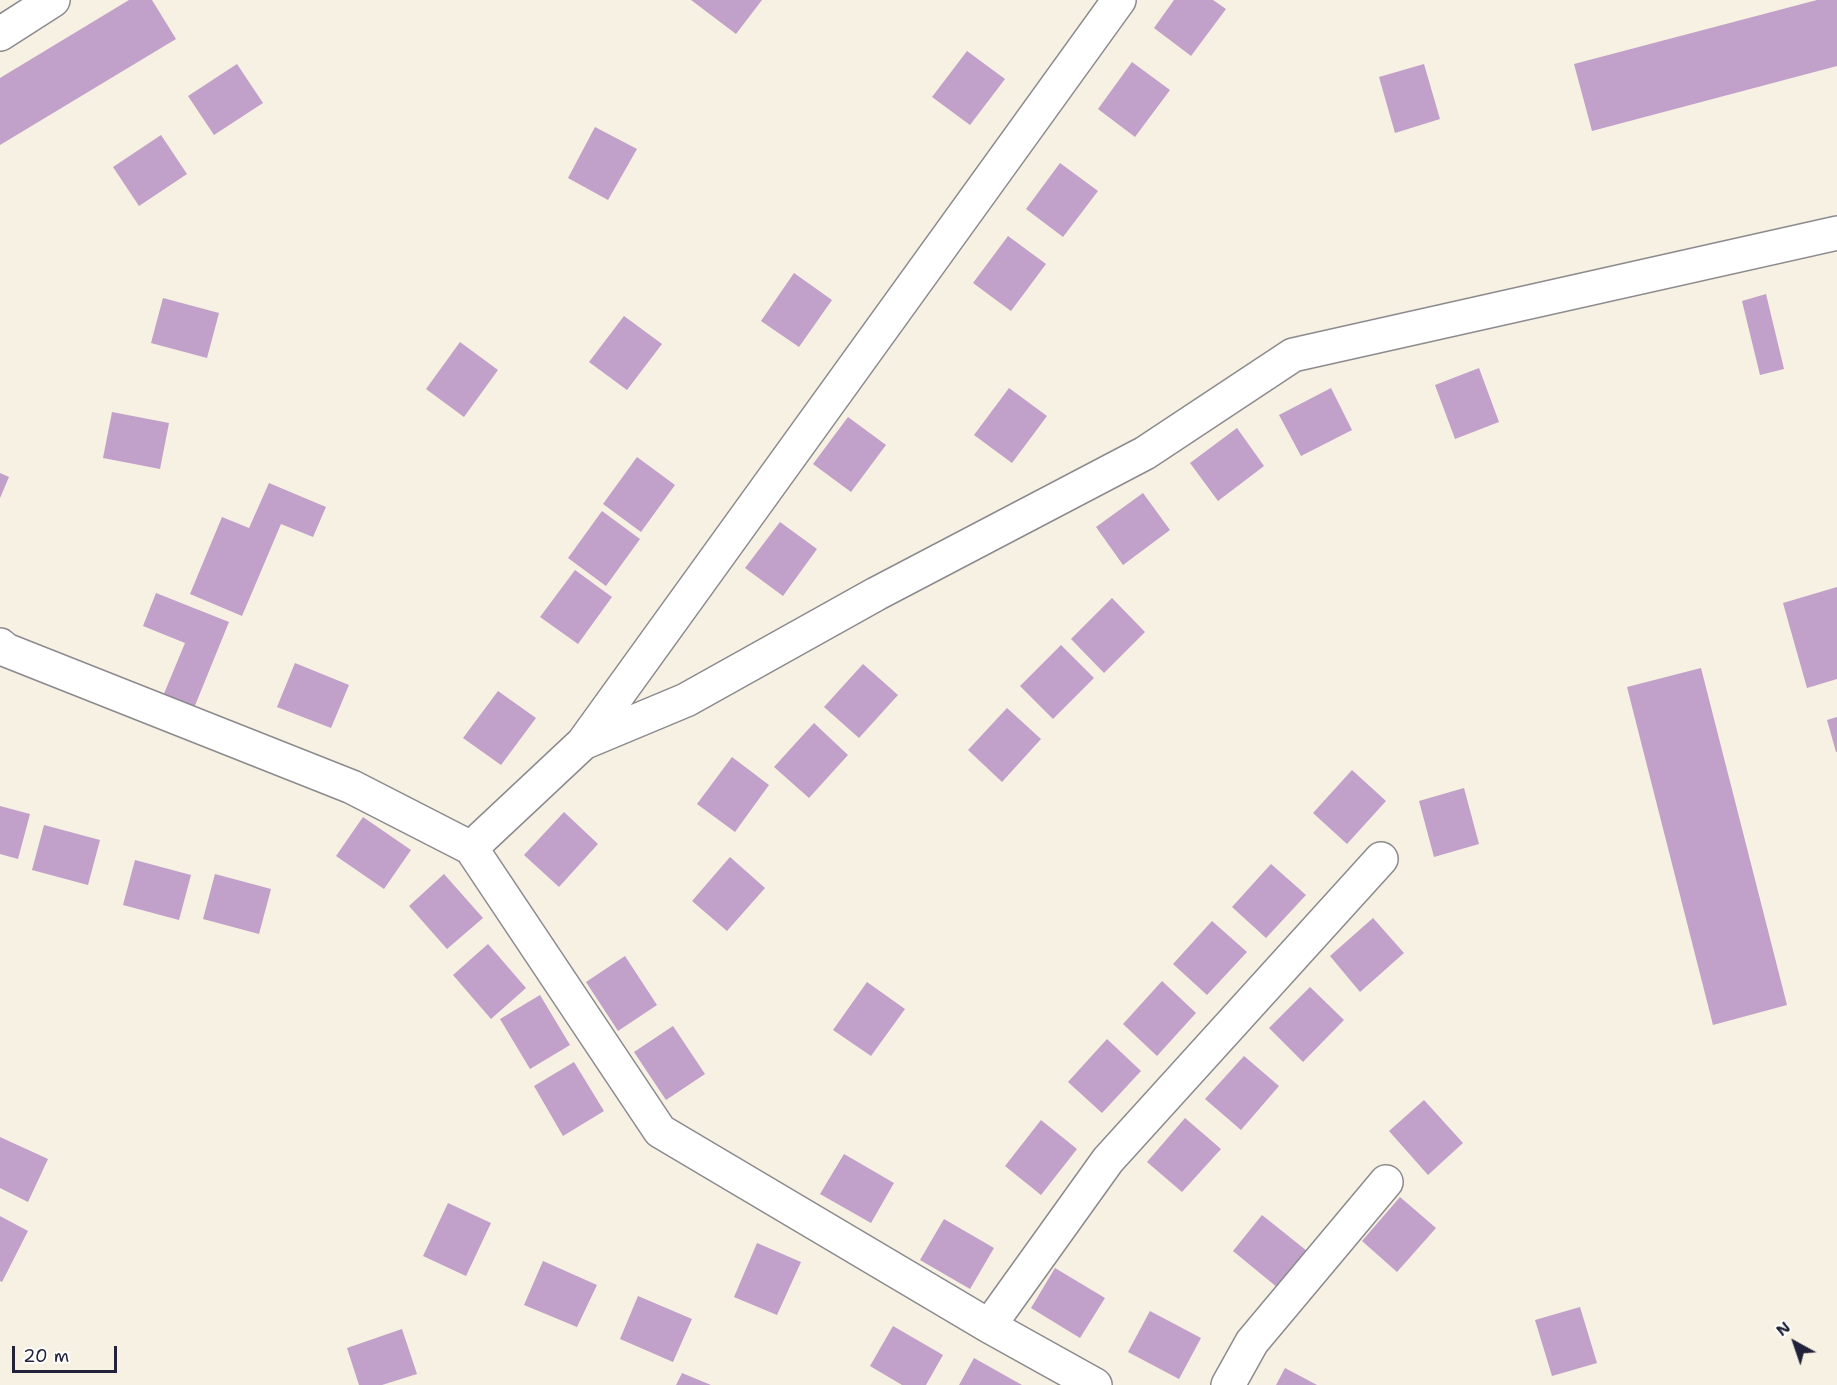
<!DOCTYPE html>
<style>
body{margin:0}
#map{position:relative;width:1837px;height:1385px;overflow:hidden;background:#f6f1e2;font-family:"Shantell Sans",sans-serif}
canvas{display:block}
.north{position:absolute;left:1765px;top:1313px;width:60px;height:60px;-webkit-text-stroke:4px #fff;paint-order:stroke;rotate:320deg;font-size:16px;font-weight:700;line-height:24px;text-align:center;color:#22223b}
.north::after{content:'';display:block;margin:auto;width:21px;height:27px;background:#22223b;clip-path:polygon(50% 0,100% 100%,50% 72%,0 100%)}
.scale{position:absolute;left:12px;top:1346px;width:105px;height:27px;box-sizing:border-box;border:3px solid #22223b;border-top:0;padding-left:8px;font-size:18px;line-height:21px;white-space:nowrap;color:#22223b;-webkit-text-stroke:4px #fff;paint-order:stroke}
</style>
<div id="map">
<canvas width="1837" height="1385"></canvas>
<div class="north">N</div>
<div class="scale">20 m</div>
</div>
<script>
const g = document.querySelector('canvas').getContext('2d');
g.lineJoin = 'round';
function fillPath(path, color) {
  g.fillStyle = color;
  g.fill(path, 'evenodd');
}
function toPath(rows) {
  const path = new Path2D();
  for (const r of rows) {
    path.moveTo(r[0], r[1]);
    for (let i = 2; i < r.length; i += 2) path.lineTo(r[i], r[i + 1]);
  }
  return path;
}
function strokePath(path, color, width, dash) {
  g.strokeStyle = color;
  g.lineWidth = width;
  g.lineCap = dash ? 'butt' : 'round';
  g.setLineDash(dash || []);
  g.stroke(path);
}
const building = toPath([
 [129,0,152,0,176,39,0,145,0,78],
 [691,0,762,0,736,34],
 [1174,0,1213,0,1226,9,1191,56,1154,28],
 [1817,0,1837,0,1837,66,1592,131,1574,64],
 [967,51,1005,79,970,125,932,97],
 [1132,62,1170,90,1135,137,1098,109],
 [237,64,263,103,214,135,188,96],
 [1424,64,1440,119,1395,133,1379,77],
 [595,127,637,149,608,200,568,178],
 [161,135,187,174,139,206,113,167],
 [1060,163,1098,191,1063,237,1026,209],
 [1008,236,1046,264,1011,311,973,283],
 [794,273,832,300,799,347,761,321],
 [1766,294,1784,369,1760,375,1742,301],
 [163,298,219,313,207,358,151,343],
 [624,316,662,344,627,390,589,362],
 [460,342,498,370,464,417,426,389],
 [1479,368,1499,422,1455,439,1435,385],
 [1009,388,1047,416,1012,463,974,435],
 [1331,388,1352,430,1301,456,1279,415],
 [112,412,169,423,160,469,103,458],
 [848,417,886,445,851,492,813,464],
 [1237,428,1264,466,1218,501,1190,463],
 [637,457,675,485,641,532,603,504],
 [0,473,9,477,0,498],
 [269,483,326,507,313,537,281,524,242,616,190,594,222,517,249,528],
 [1143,493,1170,530,1123,565,1096,527],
 [602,511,640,539,606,586,568,558],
 [780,522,817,549,783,596,745,568],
 [575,570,612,597,578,644,540,617],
 [1837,587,1837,679,1807,688,1783,603],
 [156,593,229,622,194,708,163,696,185,643,143,626],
 [1112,598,1145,632,1104,673,1071,639],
 [1061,645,1094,678,1053,719,1020,686],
 [295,663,349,685,331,728,277,707],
 [863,664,898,695,859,738,824,707],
 [1701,668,1787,1005,1713,1025,1627,687],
 [498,691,536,718,501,765,463,738],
 [1007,708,1041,739,1002,782,968,750],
 [1837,717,1837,752,1836,752,1827,720],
 [814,723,848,755,809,798,774,767],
 [732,757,769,785,735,832,697,804],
 [1352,770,1386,801,1347,844,1313,813],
 [1464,788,1479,844,1434,857,1419,801],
 [0,806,30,814,18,859,0,854],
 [564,812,598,844,559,887,524,855],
 [363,817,411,850,384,889,336,856],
 [44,825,100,840,88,885,32,870],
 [730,857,765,888,727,931,692,901],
 [135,860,191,875,179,920,123,905],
 [1271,864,1306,895,1266,938,1232,907],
 [215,874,271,889,259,934,203,919],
 [444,874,483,918,447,949,409,906],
 [1373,918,1404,953,1360,992,1330,956],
 [1212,921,1247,952,1207,995,1173,964],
 [488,944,526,988,491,1019,453,975],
 [625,956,657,1005,618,1031,586,982],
 [1162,981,1196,1013,1157,1056,1123,1024],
 [867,982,905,1009,871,1056,833,1030],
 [1310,987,1344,1020,1303,1062,1269,1028],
 [540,995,570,1045,530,1069,500,1019],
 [673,1026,705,1074,666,1100,634,1052],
 [1107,1039,1141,1071,1102,1113,1068,1082],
 [1244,1056,1279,1086,1241,1130,1205,1099],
 [574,1062,604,1111,563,1136,534,1086],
 [1424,1100,1463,1143,1428,1175,1389,1131],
 [1185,1118,1221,1149,1182,1192,1147,1162],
 [1041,1120,1077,1149,1041,1195,1005,1166],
 [0,1137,48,1159,28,1202,0,1188],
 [844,1154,894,1183,871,1223,820,1194],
 [1400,1197,1436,1228,1397,1272,1362,1241],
 [448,1203,491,1223,466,1276,423,1256],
 [1262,1215,1307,1251,1278,1288,1233,1251],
 [0,1216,28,1231,2,1282,0,1281],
 [944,1219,994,1248,970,1289,920,1260],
 [757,1243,801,1262,777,1315,734,1297],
 [543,1261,597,1285,577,1327,524,1305],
 [1055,1268,1105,1298,1080,1338,1031,1308],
 [638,1296,692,1319,673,1362,620,1339],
 [1580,1307,1597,1363,1552,1376,1535,1320],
 [1150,1311,1201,1338,1179,1379,1128,1352],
 [893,1326,943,1355,926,1385,902,1385,870,1366],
 [402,1329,417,1374,382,1385,359,1385,347,1348],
 [974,1358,1022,1385,959,1385],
 [1285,1368,1317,1385,1276,1385],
 [682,1373,711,1385,676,1385]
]);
const street = toPath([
 [0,34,53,0],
 [0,645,6,650,352,787,471,848,583,743,1119,0],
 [583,743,686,700,876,594,1145,453,1293,355,1837,233],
 [471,848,660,1131,989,1326,1095,1385],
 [989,1326,1108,1160,1381,859],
 [1228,1385,1252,1342,1386,1182]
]);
fillPath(building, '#c1a0c9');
strokePath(street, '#8c8a8e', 36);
strokePath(street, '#fff', 33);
</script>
